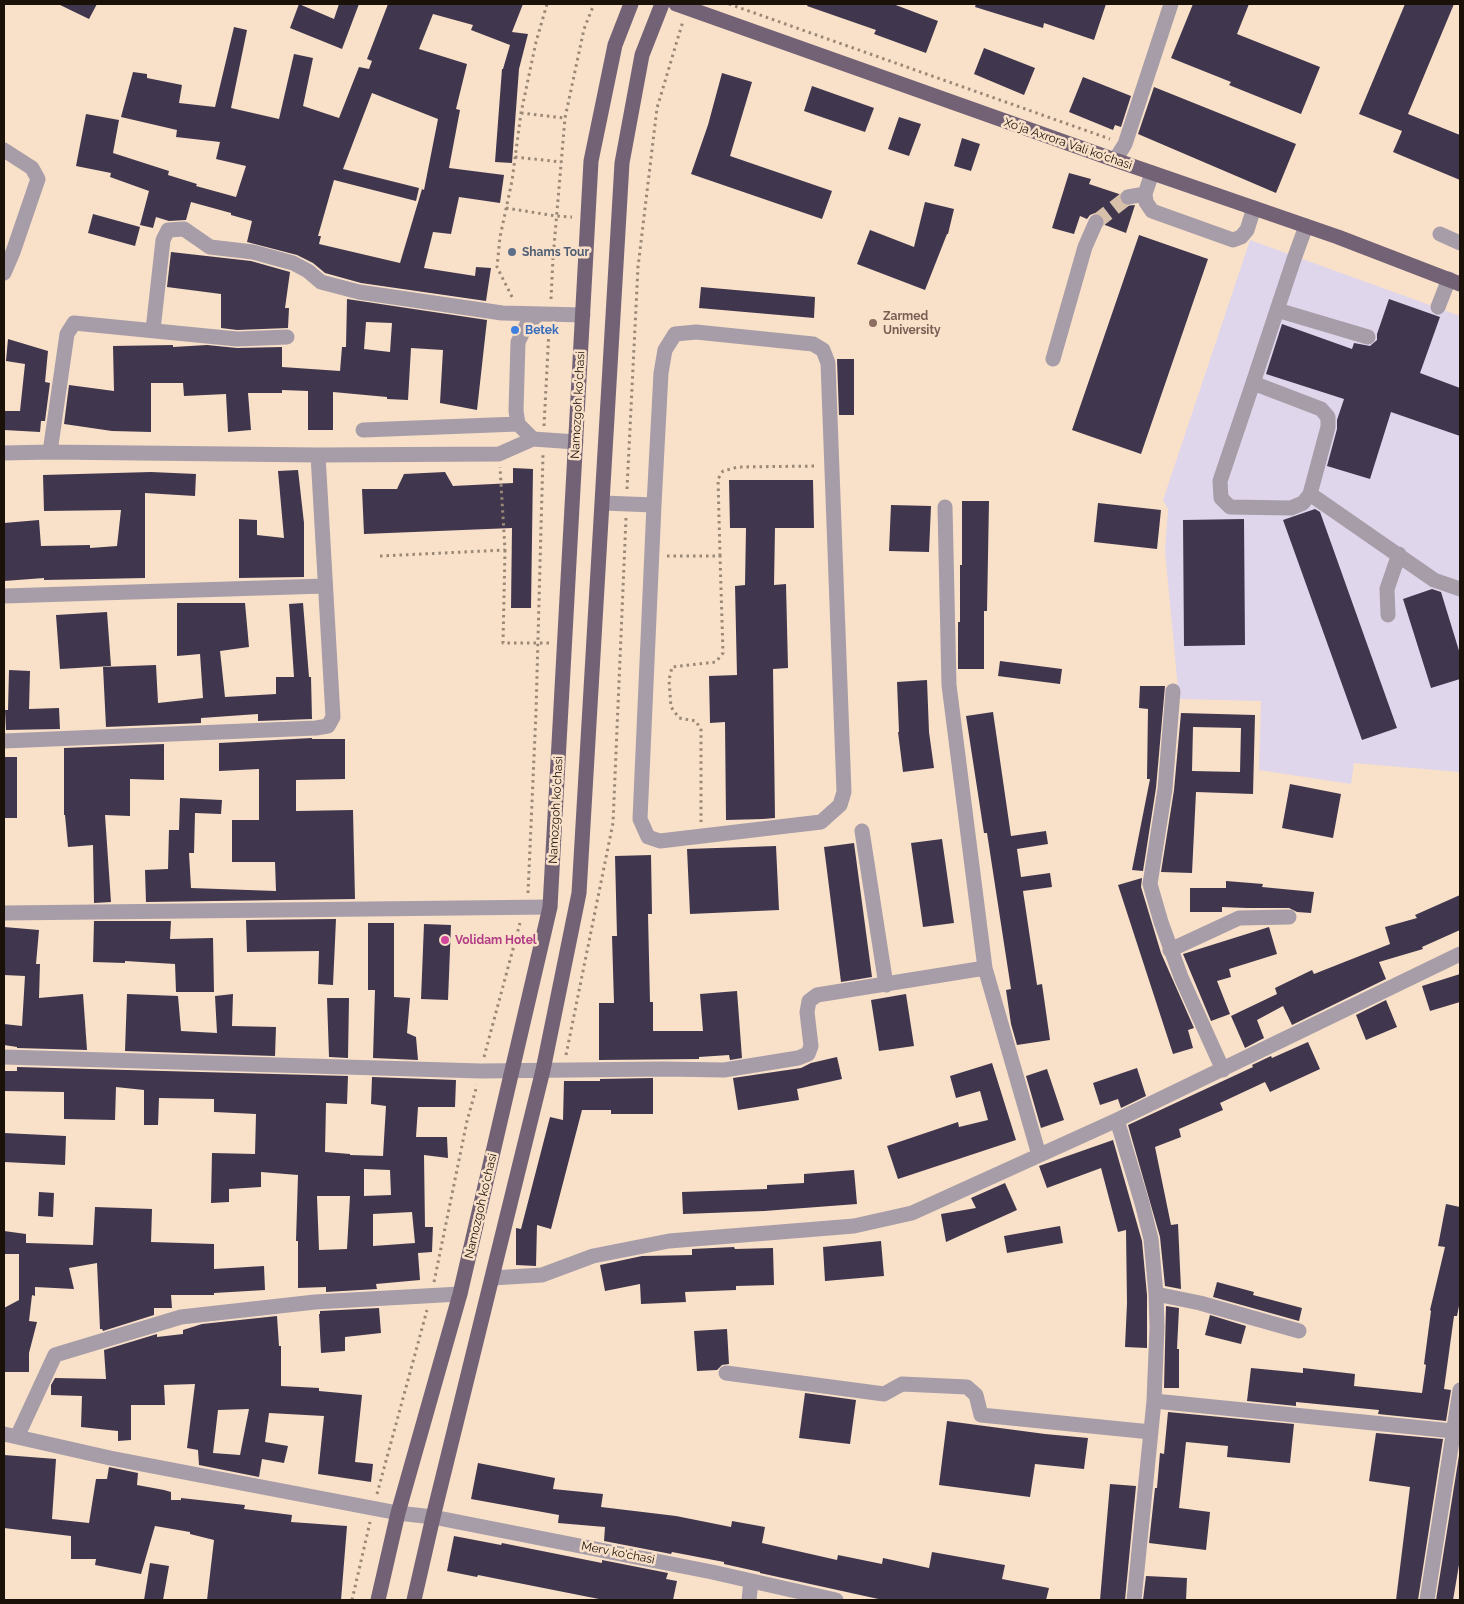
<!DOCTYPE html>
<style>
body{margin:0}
#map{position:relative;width:1464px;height:1604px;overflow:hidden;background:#f9e0c8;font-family:Raleway,sans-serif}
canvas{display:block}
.frame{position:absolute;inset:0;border:5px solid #1a1109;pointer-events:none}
</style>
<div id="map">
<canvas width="1464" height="1604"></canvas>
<div class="frame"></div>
</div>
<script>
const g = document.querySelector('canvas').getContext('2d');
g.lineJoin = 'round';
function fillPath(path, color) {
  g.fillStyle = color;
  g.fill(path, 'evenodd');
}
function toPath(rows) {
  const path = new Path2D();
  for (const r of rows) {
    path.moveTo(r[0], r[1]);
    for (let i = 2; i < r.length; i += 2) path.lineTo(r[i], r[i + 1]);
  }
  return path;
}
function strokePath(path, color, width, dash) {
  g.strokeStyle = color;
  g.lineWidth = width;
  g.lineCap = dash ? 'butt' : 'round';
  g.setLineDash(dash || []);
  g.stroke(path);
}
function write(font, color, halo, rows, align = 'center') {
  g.font = font + ' Raleway,sans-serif';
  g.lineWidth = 5;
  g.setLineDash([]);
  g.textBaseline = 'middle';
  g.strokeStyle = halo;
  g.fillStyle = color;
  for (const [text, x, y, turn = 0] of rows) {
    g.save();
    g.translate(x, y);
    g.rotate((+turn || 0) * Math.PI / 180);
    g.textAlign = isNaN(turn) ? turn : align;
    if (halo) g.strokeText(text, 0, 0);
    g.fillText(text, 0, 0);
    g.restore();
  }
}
const education = toPath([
 [1250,240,1460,316,1460,772,1354,763,1351,784,1259,770,1261,701,1179,699,1165,551,1168,509,1163,500]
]);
const building = toPath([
 [58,4,97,4,89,19],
 [299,4,334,19,339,4,359,4,342,49,290,28],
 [388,4,523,4,512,32,528,34,519,69,512,163,495,162,502,69,503,69,510,45,471,30,473,25,433,14,419,49,467,64,456,109,460,110,449,168,504,175,500,203,459,197,451,234,433,232,424,268,475,276,476,267,491,268,486,301,361,283,325,273,313,263,297,255,247,242,252,221,231,215,231,213,191,202,186,220,169,221,156,217,153,228,140,225,149,191,110,177,111,173,76,166,86,114,119,120,113,153,169,171,168,175,197,184,196,186,236,197,246,166,216,159,220,142,176,137,177,130,121,117,133,72,147,74,147,78,182,85,179,103,215,107,234,27,247,30,231,108,279,119,294,54,313,58,303,106,339,118,359,67,369,69,372,61,367,59],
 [372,93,438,119,424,190,422,189,400,263,319,244,321,236,318,236,334,180,416,201,419,188,343,169],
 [808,4,893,4,938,21,926,53,874,34,876,30,807,6],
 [976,4,1106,4,1094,40,1044,23,1043,28,975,7],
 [1193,4,1249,4,1237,34,1320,67,1301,114,1229,85,1231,82,1171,58],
 [1405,4,1454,4,1408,114,1460,135,1460,180,1393,152,1402,131,1359,114],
 [984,48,1035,68,1024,95,974,74],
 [722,73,752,82,730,156,832,191,822,219,691,174,708,125],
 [1083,77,1131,96,1121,127,1115,125,1113,130,1069,112],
 [812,86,874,108,865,132,804,111],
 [1154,87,1296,144,1276,193,1138,134],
 [899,117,921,124,909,156,888,149],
 [962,138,980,144,971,171,954,166],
 [1069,173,1091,179,1089,184,1119,194,1121,203,1124,206,1135,205,1126,233,1105,225,1103,216,1095,213,1090,215,1087,219,1080,216,1074,234,1052,228],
 [925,202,954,209,948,234,947,234,925,290,857,264,870,230,914,247],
 [93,214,140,227,135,246,88,233],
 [1139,235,1208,259,1141,454,1072,430],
 [171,252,251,261,290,272,285,308,289,308,288,328,237,330,221,328,221,294,167,287],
 [701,287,815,297,814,318,699,308],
 [347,299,487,320,477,410,440,403,443,350,411,348,408,400,387,399,387,397,333,392,333,430,308,430,308,391,282,390,282,393,248,393,251,430,228,432,226,394,184,396,183,383,151,383,151,432,112,431,64,424,69,385,114,391,113,346,173,345,173,347,207,345,237,348,282,347,282,367,340,371,342,347,346,347],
 [366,322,392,323,390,352,364,349],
 [1389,299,1440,317,1420,373,1460,388,1460,436,1391,412,1370,479,1327,466,1337,429,1337,420,1344,399,1266,374,1282,324,1352,349,1354,343,1370,346,1377,340,1377,334],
 [8,339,48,351,45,382,50,383,45,421,41,421,40,432,4,430,4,411,20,411,25,364,6,361],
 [837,359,854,359,854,415,839,415],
 [513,468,533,469,531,608,511,608,512,528,364,534,362,489,397,489,404,474,445,472,453,486,513,483],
 [298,470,304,523,304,577,239,578,239,519,257,520,257,535,284,538,278,471],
 [151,472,196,474,195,496,145,493,145,578,44,580,44,578,4,581,4,523,39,520,41,546,90,545,90,548,117,546,121,510,44,511,43,475],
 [729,480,813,480,814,528,775,528,774,585,786,584,788,668,773,669,775,818,763,819,726,820,725,722,710,723,709,676,737,675,735,586,745,585,746,528,730,528],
 [962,501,989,501,987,611,984,611,984,669,958,669,958,622,960,622,960,565,962,565],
 [1098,503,1161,510,1157,549,1094,542],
 [891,505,931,506,929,552,889,551],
 [1315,509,1320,512,1397,728,1362,740,1283,520],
 [1244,519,1245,645,1184,646,1183,520],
 [1432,589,1441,592,1460,654,1460,679,1431,688,1403,599],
 [177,603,245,603,249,647,220,651,225,697,276,694,276,677,294,677,289,604,303,603,309,677,311,677,312,719,258,721,258,714,201,718,201,723,106,727,103,667,156,665,158,703,203,698,200,654,177,656],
 [107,612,111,666,60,669,56,615],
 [1000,661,1062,669,1060,684,998,676],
 [9,670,30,671,29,709,59,708,60,729,6,730,5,710,8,710],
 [927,680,929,732,934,768,903,772,898,732,899,732,897,682],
 [1140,686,1165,686,1156,788,1143,871,1132,870,1150,779,1147,779,1148,709,1139,708],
 [993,712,1011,836,1046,831,1048,844,1017,849,1021,877,1050,873,1052,887,1023,891,1037,985,1042,984,1050,1040,1017,1045,1011,1024,1006,990,1011,989,987,833,984,833,966,716],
 [1181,713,1255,715,1253,794,1196,792,1192,873,1161,872,1174,790],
 [1193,727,1241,728,1240,772,1192,771],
 [312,738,312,739,345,739,345,779,296,780,296,811,353,810,355,899,146,902,145,870,168,869,169,830,179,830,180,798,222,800,221,814,195,813,194,853,189,853,191,888,276,891,275,862,232,862,232,820,259,820,259,769,219,771,219,743],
 [164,744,164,780,130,779,130,816,105,815,111,902,94,903,93,845,68,847,65,815,64,815,64,748],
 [4,757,17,757,17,818,4,818],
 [1290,784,1341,794,1333,838,1282,828],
 [942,839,954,923,923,927,911,843],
 [854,843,872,977,841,982,824,847],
 [776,846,779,910,690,914,687,849],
 [651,855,652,914,648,914,650,1002,653,1002,653,1031,703,1031,700,994,737,991,742,1058,730,1060,729,1055,699,1057,699,1059,599,1060,599,1003,614,1003,612,936,617,936,615,856],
 [1142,878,1141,887,1161,953,1194,1028,1188,1030,1193,1048,1173,1054,1118,885],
 [1226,881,1263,884,1262,887,1314,892,1311,913,1297,912,1289,908,1247,908,1222,907,1222,912,1190,912,1190,888,1226,888],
 [1460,895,1460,930,1422,947,1423,949,1379,962,1386,979,1292,1025,1283,1006,1257,1020,1264,1038,1245,1048,1231,1016,1277,994,1275,988,1312,970,1314,974,1390,944,1385,927,1417,918,1415,915],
 [336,919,333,985,318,984,319,951,247,952,246,920],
 [94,921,171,921,170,939,213,938,214,992,176,992,175,964,125,961,125,963,93,962],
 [368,923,394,923,394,997,410,998,407,1033,416,1037,418,1060,373,1058,375,990,368,990],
 [424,924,451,925,448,1000,421,999],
 [4,927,39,930,36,964,40,964,39,998,83,994,87,1050,17,1048,17,1047,4,1045,4,1024,22,1026,25,976,4,975],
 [1269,927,1277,954,1229,969,1231,977,1217,981,1230,1014,1211,1021,1183,954],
 [1460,974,1460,1002,1430,1011,1422,986],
 [127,994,178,996,181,1031,217,1033,215,996,233,994,232,1026,276,1027,275,1056,125,1051],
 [906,994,914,1046,879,1051,871,1000],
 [327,998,349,998,348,1058,329,1057],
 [1386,1000,1397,1027,1366,1040,1356,1015],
 [1308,1042,1320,1069,1270,1092,1265,1082,1220,1103,1223,1110,1179,1129,1181,1137,1155,1147,1171,1225,1178,1224,1181,1289,1165,1286,1160,1237,1128,1125,1253,1067,1252,1065,1271,1056,1272,1058],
 [837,1057,842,1079,797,1089,799,1100,738,1110,733,1078,801,1068,811,1063],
 [992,1063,1016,1140,898,1179,887,1146,958,1122,959,1127,988,1120,980,1091,956,1098,950,1076],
 [17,1067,348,1076,347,1104,326,1103,325,1152,350,1154,350,1155,383,1156,386,1106,371,1104,372,1077,456,1080,455,1107,418,1107,416,1137,447,1137,448,1158,424,1155,425,1227,433,1227,432,1252,418,1253,420,1280,376,1284,377,1289,326,1292,326,1287,298,1288,298,1241,296,1241,298,1175,261,1172,261,1187,229,1189,229,1202,211,1203,212,1153,255,1154,256,1114,214,1112,214,1099,159,1098,158,1125,144,1125,144,1090,116,1087,115,1120,64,1119,64,1092,4,1091,4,1071,17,1071],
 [364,1169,390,1170,391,1195,364,1196],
 [317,1196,350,1196,347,1249,319,1250],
 [412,1212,415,1243,373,1246,373,1214],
 [1137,1068,1146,1096,1121,1108,1118,1099,1100,1105,1093,1083],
 [1047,1069,1064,1120,1041,1128,1026,1076],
 [653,1078,653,1114,611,1114,611,1110,582,1110,551,1229,537,1225,536,1266,516,1265,516,1228,521,1229,550,1117,563,1120,564,1081,600,1081,600,1079],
 [4,1133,66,1136,65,1165,4,1162],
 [1113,1140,1142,1241,1147,1295,1147,1348,1125,1347,1127,1303,1126,1230,1118,1232,1101,1168,1047,1188,1039,1166],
 [854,1170,857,1204,764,1211,683,1214,682,1192,767,1189,767,1185,804,1183,804,1174],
 [1005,1183,1017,1210,946,1242,941,1214,976,1208,971,1198],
 [39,1192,54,1193,53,1217,38,1216],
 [1446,1204,1460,1207,1460,1301,1457,1316,1454,1316,1444,1389,1451,1390,1446,1421,1378,1414,1379,1410,1296,1402,1296,1406,1247,1401,1251,1368,1303,1373,1303,1368,1355,1374,1354,1386,1422,1393,1426,1365,1424,1364,1431,1311,1430,1310,1445,1247,1438,1246],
 [95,1207,152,1209,151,1242,214,1244,214,1269,264,1266,265,1290,214,1293,214,1295,171,1295,172,1308,154,1308,154,1315,103,1331,102,1329,100,1329,97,1263,69,1268,74,1289,35,1287,35,1296,32,1295,29,1321,37,1322,29,1353,29,1372,4,1372,4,1308,19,1300,19,1254,4,1254,4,1231,26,1234,26,1243,93,1245],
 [1060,1226,1063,1243,1007,1253,1004,1236],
 [881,1241,884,1276,825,1281,823,1247],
 [734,1247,735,1249,773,1248,774,1285,736,1286,736,1290,685,1292,686,1302,641,1304,640,1284,605,1291,600,1265,642,1256,692,1255,692,1249],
 [1217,1282,1254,1292,1253,1295,1302,1308,1299,1321,1213,1297],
 [1166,1306,1179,1308,1177,1349,1179,1349,1179,1388,1164,1388],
 [379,1308,381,1333,345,1337,345,1351,321,1353,319,1314,320,1314,320,1311],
 [1210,1315,1246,1326,1241,1344,1205,1335],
 [277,1316,279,1346,281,1346,281,1386,319,1388,319,1391,362,1395,355,1462,373,1464,371,1482,318,1474,324,1416,269,1413,265,1442,288,1446,284,1463,262,1459,259,1477,199,1465,198,1450,187,1448,195,1384,164,1385,165,1405,131,1405,131,1440,118,1441,118,1431,81,1427,82,1396,51,1395,51,1385,55,1378,106,1379,104,1350,157,1334,157,1337,183,1334,183,1330,202,1324],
 [249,1409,240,1455,213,1453,218,1410],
 [727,1329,729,1364,722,1365,717,1370,697,1371,694,1331],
 [805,1393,856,1400,850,1444,799,1438],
 [1168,1412,1294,1424,1290,1463,1227,1457,1228,1446,1186,1442,1179,1508,1210,1512,1206,1550,1149,1543,1155,1488,1157,1488,1160,1453,1164,1454],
 [947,1421,1045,1434,1088,1438,1084,1469,1035,1464,1030,1497,939,1485],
 [1376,1433,1443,1439,1418,1600,1396,1600,1410,1487,1369,1481],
 [1460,1449,1460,1559,1453,1600,1436,1600],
 [4,1455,56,1459,52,1519,89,1523,96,1479,107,1479,109,1467,138,1473,137,1485,164,1490,171,1492,171,1500,181,1500,181,1498,245,1505,244,1509,292,1515,291,1522,347,1526,341,1600,207,1600,214,1540,190,1534,190,1532,155,1526,141,1574,95,1565,96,1559,71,1559,71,1536,4,1528],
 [478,1463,555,1478,553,1489,603,1494,601,1507,676,1516,731,1527,732,1521,765,1527,762,1543,837,1560,838,1555,882,1564,883,1558,929,1568,932,1552,1005,1565,1002,1579,1049,1588,1046,1600,883,1600,760,1573,760,1572,724,1564,724,1562,672,1552,671,1554,604,1541,605,1527,558,1523,559,1515,471,1499],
 [1110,1484,1136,1486,1125,1600,1100,1600],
 [454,1536,501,1545,502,1543,602,1563,602,1560,668,1573,666,1579,677,1581,673,1600,604,1600,478,1575,477,1577,447,1571],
 [150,1563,169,1566,163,1600,144,1600],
 [1146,1576,1187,1578,1186,1600,1143,1600]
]);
const minorTunnel = toPath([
 [1096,222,1128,197]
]);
const path = toPath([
 [729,4,1110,139],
 [521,113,565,118],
 [515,157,561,162],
 [506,208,556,216,572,217],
 [512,297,497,267,500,237,512,181,521,113,536,42,547,4],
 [551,299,553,258,565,118,584,29,594,4],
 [544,426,549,330],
 [627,489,638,267,657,108,683,21],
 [505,550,503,643,549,643],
 [380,556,505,550,500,467],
 [667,556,720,556,723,653,716,662,672,667,669,680,671,707,679,718,696,721,701,730,701,822],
 [720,556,718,479,723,471,738,467,818,466],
 [528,893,536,712,543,455],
 [566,1055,613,823,626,518],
 [484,1057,520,923],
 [434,1282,467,1121,477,1085],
 [377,1494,427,1310],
 [352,1600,370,1522]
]);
const minor = toPath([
 [4,150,32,168,38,179,13,252,4,273],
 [1115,160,1125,144,1171,4],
 [1152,173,1145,194,1146,202,1152,211,1233,240,1241,237,1247,230,1254,208],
 [1128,197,1145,194],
 [1440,234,1460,243],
 [1438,307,1449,279],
 [1277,310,1368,337],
 [153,330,163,240,168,230,184,229,210,247,253,252,293,263,308,271,321,282,359,292,502,313,583,315],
 [696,332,813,344,823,350,828,363,844,792,840,805,821,822,660,841,648,837,640,819,654,505,661,373,665,350,675,334,696,332],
 [1053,359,1085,247,1096,222],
 [1253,383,1321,409,1328,417,1328,427,1310,494,1303,503,1291,508,1230,507,1221,498,1220,481,1253,383,1277,310,1294,259,1306,226],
 [518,424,516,411,518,342,527,324,539,314],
 [363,430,518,424,533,439],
 [50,452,67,334,74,323,237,339,287,337],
 [4,453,50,452,318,455,499,454,533,439,576,442],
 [1310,494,1434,580,1460,589],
 [603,503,654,505],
 [4,596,325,586],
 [1388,615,1387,589,1399,554],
 [1173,691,1165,789,1150,884,1161,922,1181,977,1223,1070],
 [4,741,316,728,328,726,333,717,318,455],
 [862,831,886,985],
 [4,913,550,907],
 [1170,950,1239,918,1289,917],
 [985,968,1039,1155],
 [4,1057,481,1071,663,1069,724,1070,798,1058,808,1054,811,1046,807,1012,809,1001,817,995,985,968,949,685,945,507],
 [1117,1120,1142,1203,1151,1239,1156,1294,1157,1327,1154,1401],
 [492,1278,542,1275,593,1256,669,1241,854,1226,912,1213,1117,1120,1460,954],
 [1156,1294,1200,1303,1299,1331],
 [726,1373,884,1394,902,1384,967,1387,976,1395,981,1415,1151,1432],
 [4,1434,110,1458,398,1513,433,1517,712,1572,836,1600],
 [17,1437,55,1355,181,1317,315,1302,460,1294],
 [749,1600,751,1581],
 [1134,1600,1154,1401,1453,1431],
 [1427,1600,1460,1390]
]);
const major = toPath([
 [676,4,1115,160,1338,237,1460,284],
 [378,1600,398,1513,460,1294,550,907,591,161,615,45,631,4],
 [414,1600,433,1517,543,1070,579,893,622,163,642,55,662,4]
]);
const markers = [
 [512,252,5,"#5c6f8a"],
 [873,323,5,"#8d6e63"],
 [515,330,5,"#3f7fe0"],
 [445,940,5,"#d1479c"]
];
const streetNames = [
 ["Xo'ja Axrora Vali ko'chasi",1068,144,19],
 ["Namozgoh ko'chasi",578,405,-87],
 ["Namozgoh ko'chasi",556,810,-87],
 ["Namozgoh ko'chasi",481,1206,-77],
 ["Merv ko'chasi",618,1553,11]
];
const serviceNames = [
 ["Shams Tour",522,252]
];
const educationNames = [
 ["Zarmed",883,316],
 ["University",883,330]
];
const shopNames = [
 ["Betek",525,330]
];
const hotelNames = [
 ["Volidam Hotel",455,940]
];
fillPath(education, '#dfd6eb');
fillPath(building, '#40374f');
strokePath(minorTunnel, '#d8c1ab', 15, [15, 8]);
strokePath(path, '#9a8877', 3, [2.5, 4]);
strokePath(minor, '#a79da8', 15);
strokePath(major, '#736275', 15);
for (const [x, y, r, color] of markers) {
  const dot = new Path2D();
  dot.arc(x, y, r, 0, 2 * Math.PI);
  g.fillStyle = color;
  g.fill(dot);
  strokePath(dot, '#f9e0c8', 2);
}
write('12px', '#1a1109', '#f9e0c8', streetNames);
write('bold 12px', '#4e5e75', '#f9e0c8', serviceNames, 'left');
write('bold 12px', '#785e54', '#f9e0c8', educationNames, 'left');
write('bold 12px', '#366cbe', '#f9e0c8', shopNames, 'left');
write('bold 12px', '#b23c85', '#f9e0c8', hotelNames, 'left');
</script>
